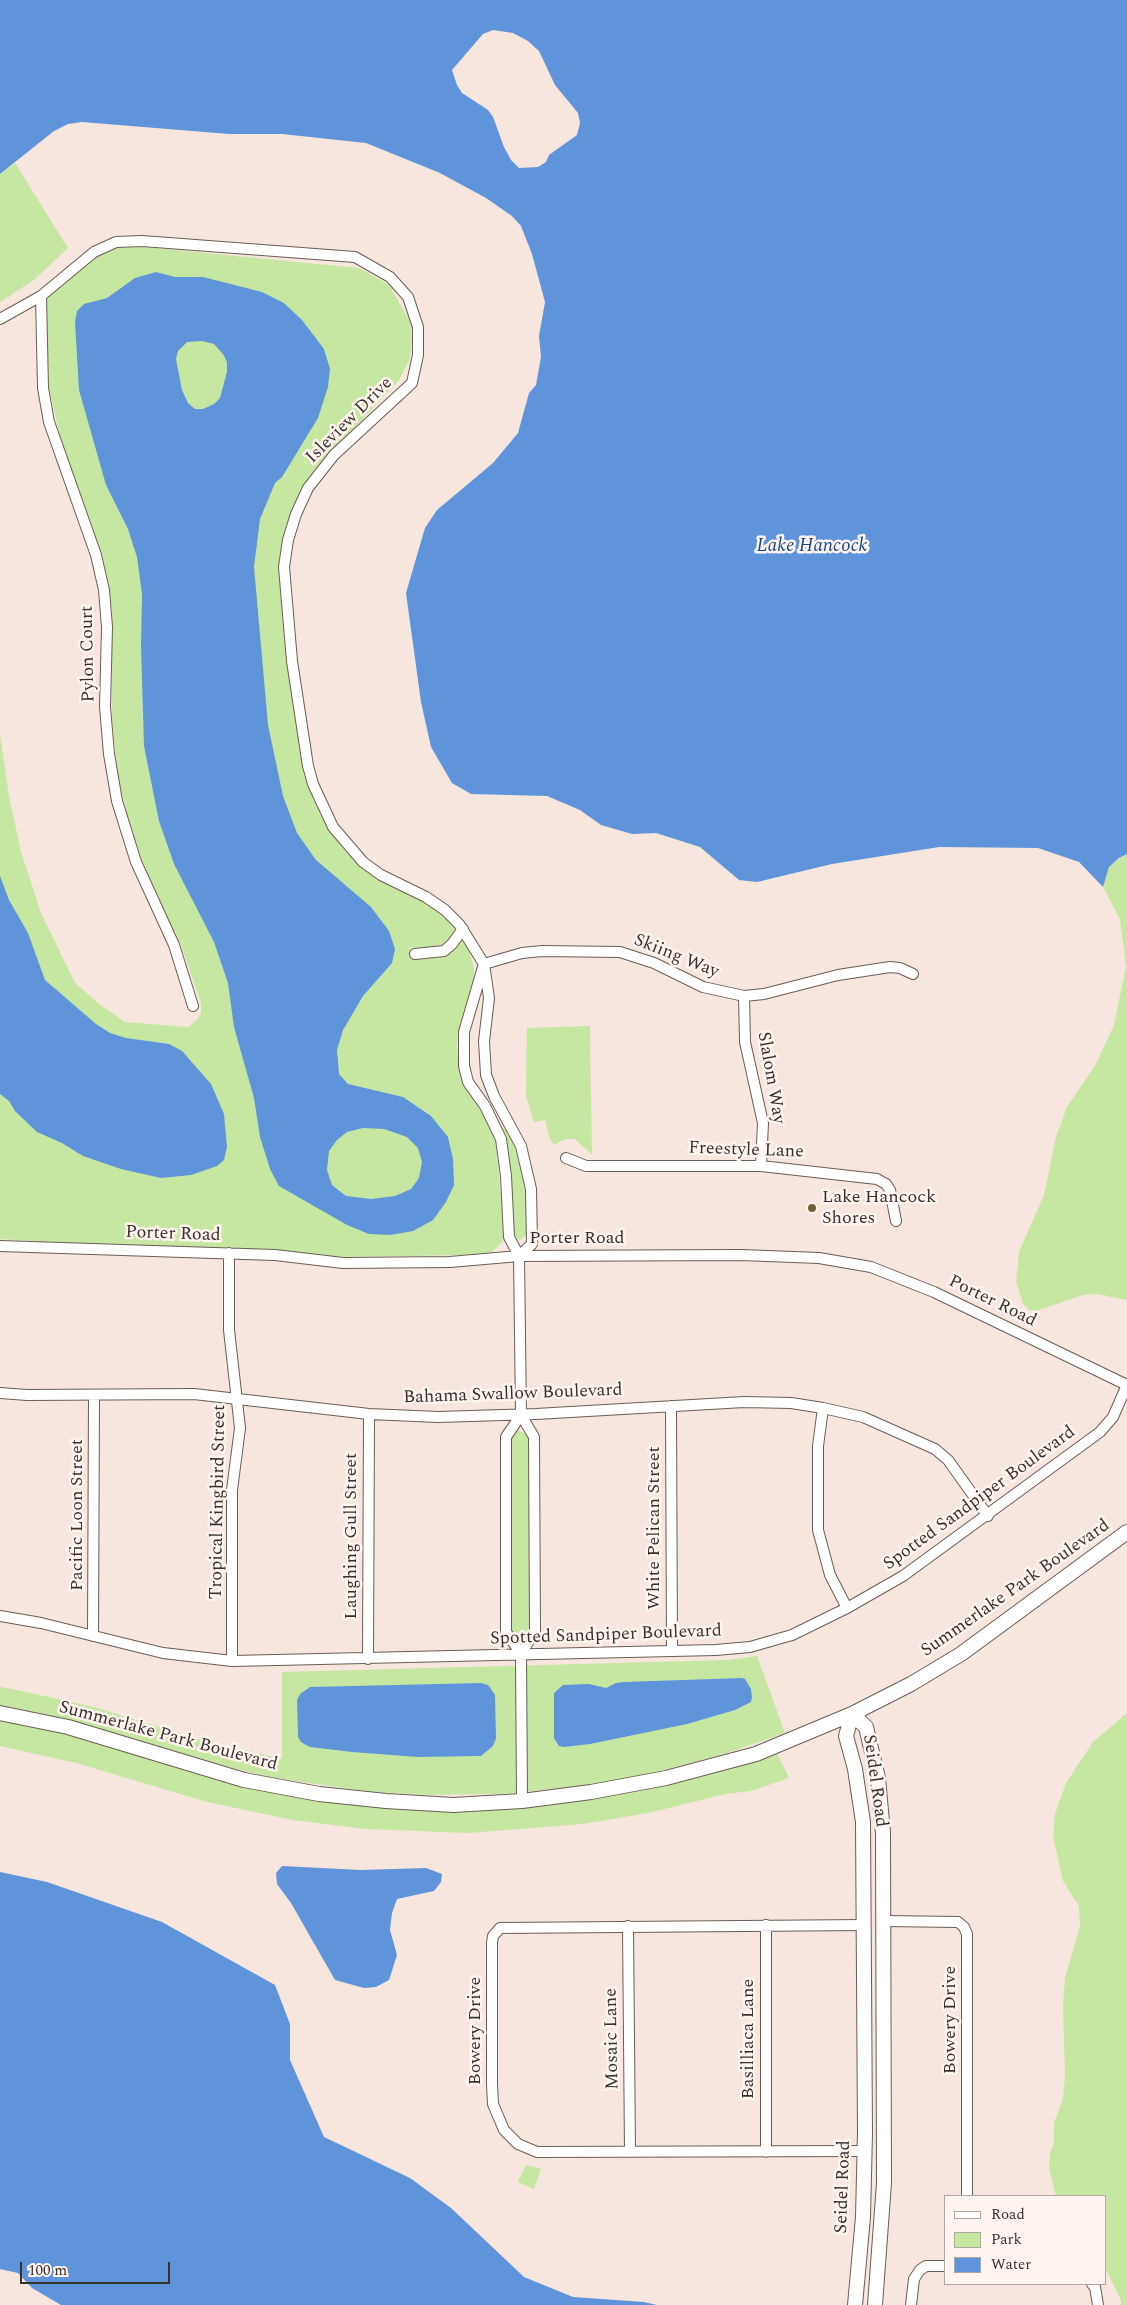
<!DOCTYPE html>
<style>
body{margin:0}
#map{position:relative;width:1127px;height:2305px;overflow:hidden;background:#f6e6dd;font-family:Spectral,serif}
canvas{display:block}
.legend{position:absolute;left:944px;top:2195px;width:162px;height:90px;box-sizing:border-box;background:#fff4ef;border:1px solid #afa6a2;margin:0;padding:6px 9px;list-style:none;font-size:15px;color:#38322e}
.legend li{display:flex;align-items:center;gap:10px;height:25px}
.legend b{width:25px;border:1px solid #afa6a2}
.scale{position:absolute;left:20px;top:2262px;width:150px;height:22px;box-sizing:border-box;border:2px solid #38322e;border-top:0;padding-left:6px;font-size:15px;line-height:18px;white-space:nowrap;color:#38322e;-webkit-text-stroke:4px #fff4ef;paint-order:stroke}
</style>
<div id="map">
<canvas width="1127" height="2305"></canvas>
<ul class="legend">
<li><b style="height:6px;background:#fff"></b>Road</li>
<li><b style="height:14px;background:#c6e7a1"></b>Park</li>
<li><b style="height:14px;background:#5f94db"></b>Water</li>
</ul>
<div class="scale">100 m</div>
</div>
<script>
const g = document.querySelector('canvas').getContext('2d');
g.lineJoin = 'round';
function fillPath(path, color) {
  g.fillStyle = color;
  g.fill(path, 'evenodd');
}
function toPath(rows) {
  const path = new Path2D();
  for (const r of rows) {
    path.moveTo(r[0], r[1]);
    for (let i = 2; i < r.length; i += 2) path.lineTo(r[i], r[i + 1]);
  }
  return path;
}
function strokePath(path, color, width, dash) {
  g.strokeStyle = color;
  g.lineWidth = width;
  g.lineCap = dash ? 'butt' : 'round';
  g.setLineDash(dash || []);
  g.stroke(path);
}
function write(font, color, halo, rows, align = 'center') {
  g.font = font + ' Spectral,serif';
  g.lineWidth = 5;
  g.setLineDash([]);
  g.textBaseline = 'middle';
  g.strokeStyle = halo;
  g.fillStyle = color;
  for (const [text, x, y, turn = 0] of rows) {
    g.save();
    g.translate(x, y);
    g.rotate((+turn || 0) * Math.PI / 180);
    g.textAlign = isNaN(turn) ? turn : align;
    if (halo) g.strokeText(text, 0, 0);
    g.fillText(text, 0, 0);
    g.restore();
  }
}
const green = toPath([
 [15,163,68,248,34,280,0,302,0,174],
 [124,245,359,268,389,285,410,321,412,338,410,359,399,380,315,470,295,503,283,541,279,562,282,608,296,716,306,779,320,814,343,848,356,861,371,874,422,900,440,913,455,928,469,950,474,969,473,985,458,1031,457,1047,463,1082,485,1116,495,1136,504,1229,503,1241,492,1252,464,1255,335,1257,237,1248,113,1246,0,1239,0,735,9,796,21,852,41,913,75,983,99,1004,125,1022,188,1027,197,1020,201,1013,201,1003,181,945,156,894,132,834,118,777,112,717,112,612,109,587,104,561,60,437,49,387,46,297,99,253],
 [1127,854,1127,1300,1096,1294,1083,1295,1036,1311,1029,1310,1023,1303,1016,1282,1019,1252,1044,1195,1056,1137,1067,1107,1096,1064,1114,1025,1126,966,1120,919,1103,887,1109,867,1120,858],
 [590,1026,591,1091,592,1155,575,1139,565,1139,554,1145,550,1139,545,1120,534,1122,526,1096,527,1028],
 [505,1127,517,1149,526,1187,527,1234,520,1240,515,1237,513,1232,511,1180,501,1129],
 [516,1430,527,1434,529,1441,530,1625,528,1633,519,1637,511,1633,509,1436],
 [757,1656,785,1733,721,1755,640,1776,582,1786,501,1794,426,1795,372,1792,268,1777,0,1708,0,1687,12,1689,94,1707,202,1740,282,1759,282,1672,728,1660],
 [0,1713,244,1780,386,1801,591,1792,774,1747,789,1778,751,1791,725,1794,648,1813,583,1824,468,1833,366,1829,293,1820,207,1802,76,1763,0,1746],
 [1127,1713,1127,2305,1121,2305,1121,2300,1106,2270,1106,2196,1056,2196,1049,2168,1050,2154,1054,2143,1054,2123,1063,2099,1065,2077,1063,2006,1065,1978,1080,1926,1079,1906,1063,1881,1053,1836,1055,1814,1066,1783,1093,1742],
 [526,2165,541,2169,534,2189,518,2182]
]);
const water = toPath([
 [0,0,1127,0,1127,854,1119,858,1109,867,1103,887,1079,862,1038,848,939,847,832,864,757,882,739,880,700,847,656,833,632,834,601,825,580,810,547,796,471,794,452,783,431,747,421,702,406,593,425,528,437,510,493,463,518,433,529,393,536,385,541,357,539,336,545,302,532,254,521,226,512,216,486,198,440,173,366,143,282,134,229,134,82,122,68,124,54,131,0,174],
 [493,30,513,33,528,41,539,51,555,85,578,113,580,123,577,135,549,155,546,162,538,167,519,168,511,160,504,147,493,117,488,110,462,93,457,85,452,70,483,34],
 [156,272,175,277,203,277,262,292,284,303,302,320,324,349,330,369,328,387,318,418,282,477,275,483,260,519,254,567,268,725,283,796,297,833,316,860,371,907,389,931,395,949,392,963,363,996,343,1030,337,1050,339,1074,348,1084,403,1097,431,1116,448,1137,453,1159,454,1185,446,1202,433,1220,413,1231,390,1235,369,1234,347,1225,279,1186,270,1169,260,1137,254,1098,234,1027,228,983,214,942,174,864,159,821,144,746,141,646,142,594,137,557,128,529,106,485,79,390,75,322,77,311,84,304,107,298,135,278],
 [202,341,214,344,223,354,227,362,227,372,220,398,214,404,203,409,195,409,188,403,182,390,176,359,178,351,187,342],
 [363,1128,384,1129,407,1137,418,1148,422,1162,419,1178,411,1189,395,1196,371,1199,346,1196,332,1185,327,1170,329,1151,337,1140,347,1132],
 [0,876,9,900,28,933,45,980,96,1024,110,1033,126,1038,169,1044,182,1051,211,1084,224,1114,227,1147,224,1160,217,1166,191,1175,161,1178,121,1169,83,1156,62,1143,37,1132,15,1111,9,1101,0,1094],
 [742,1678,745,1679,751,1689,752,1697,751,1702,735,1710,687,1724,590,1744,564,1747,559,1746,554,1738,554,1693,563,1685,589,1684,606,1688,616,1683,624,1682],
 [481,1683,488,1685,495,1695,496,1738,493,1746,481,1756,418,1757,352,1752,310,1747,301,1742,298,1737,297,1700,300,1694,310,1687],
 [282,1866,361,1870,426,1868,442,1874,441,1882,434,1891,397,1899,392,1913,390,1930,397,1955,389,1980,376,1987,364,1988,335,1980,291,1903,277,1884,276,1873],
 [0,1872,47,1882,162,1922,275,1985,290,2024,290,2060,324,2137,410,2178,451,2208,524,2277,573,2297,644,2302,657,2305,61,2305,32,2288,18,2273,0,2269]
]);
const street = toPath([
 [41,296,43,388,49,422,96,555,104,590,107,627,105,707,109,754,117,801,136,862,174,945,193,1006],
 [0,319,41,296,94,252,116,242,142,241,355,257,390,277,408,297,418,327,418,355,412,383,334,455,308,488,296,514,288,540,284,567,292,661,308,766,313,784,333,827,363,862,381,875,426,897,445,910,459,924,484,964,489,998,484,1041,486,1075,494,1096,521,1146,531,1189,532,1244,519,1256],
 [415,954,444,951,452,944,463,929],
 [484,964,522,953,542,951,620,952,654,963,703,987,744,996,764,994,838,975,890,967,900,968,913,974],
 [483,967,464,1032,464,1066,468,1082,485,1106,501,1139,506,1176,509,1237,519,1256,521,1415,534,1437,535,1631,521,1654,522,1801],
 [744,996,745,1042,763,1123,761,1166],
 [566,1158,586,1166,761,1166,877,1179,886,1184,890,1190,896,1221],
 [0,1246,275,1255,343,1263,450,1262,519,1256,741,1255,819,1258,871,1267,934,1292,1127,1385],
 [229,1253,229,1330,240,1428,232,1490,232,1661],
 [0,1393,27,1395,194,1394,369,1414,438,1417,536,1414,744,1402,791,1403,823,1408,863,1417,935,1449,948,1460,988,1516],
 [671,1406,672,1651],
 [823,1408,818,1446,818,1530,830,1575,847,1608],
 [521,1415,506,1437,506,1632,521,1654],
 [0,1616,41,1623,163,1653,232,1661,716,1650,750,1647,792,1635,847,1608,903,1576,1100,1432,1113,1417,1127,1385],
 [93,1636,94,1395],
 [368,1659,369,1414],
 [884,1921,958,1922,964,1927,967,1934,967,2196],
 [766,1925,766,2152],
 [864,1925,500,1928,493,1936,492,1943,492,2084,493,2104,504,2130,518,2144,537,2152,865,2151],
 [628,1926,630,2152],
 [1092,2284,1095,2287,1098,2305],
 [911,2305,914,2279,920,2270,926,2266,946,2266]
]);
const secondary = toPath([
 [0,1713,68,1727,244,1780,319,1794,386,1801,453,1805,522,1801,591,1792,666,1778,756,1754,852,1714,911,1684,961,1654,1127,1532],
 [852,1714,866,1727,878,1778,883,1833,884,2183,875,2305],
 [852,1714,846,1736,855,1769,863,1822,865,2133,863,2217,855,2305]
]);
const markers = [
 [812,1208,5,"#72612f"]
];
const streetNames = [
 ["Isleview Drive",350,421,-45],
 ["Pylon Court",89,654,-91],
 ["Skiing Way",676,957,22],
 ["Slalom Way",770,1078,80],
 ["Freestyle Lane",746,1151,2],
 ["Porter Road",173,1235,2],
 ["Porter Road",577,1239],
 ["Porter Road",992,1302,26],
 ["Bahama Swallow Boulevard",513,1395,-2],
 ["Spotted Sandpiper Boulevard",980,1499,-36],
 ["Tropical Kingbird Street",219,1502,-89],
 ["Pacific Loon Street",78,1515,-90],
 ["White Pelican Street",655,1528,-90],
 ["Laughing Gull Street",352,1536,-90],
 ["Summerlake Park Boulevard",1016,1589,-35],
 ["Spotted Sandpiper Boulevard",606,1636,-2],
 ["Summerlake Park Boulevard",168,1737,15],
 ["Seidel Road",874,1781,82],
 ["Bowery Drive",951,2020,-90],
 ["Bowery Drive",476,2031,-90],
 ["Mosaic Lane",613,2039,-91],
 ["Basilliaca Lane",749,2039,-90],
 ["Seidel Road",844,2187,-88]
];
const poiNames = [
 ["Lake Hancock",822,1198],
 ["Shores",822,1219]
];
const waterNames = [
 ["Lake Hancock",812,547]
];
fillPath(green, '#c6e7a1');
fillPath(water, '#5f94db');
strokePath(street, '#6b5d55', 12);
strokePath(secondary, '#6b5d55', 16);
strokePath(street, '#fff', 10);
strokePath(secondary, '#fff', 14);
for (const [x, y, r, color] of markers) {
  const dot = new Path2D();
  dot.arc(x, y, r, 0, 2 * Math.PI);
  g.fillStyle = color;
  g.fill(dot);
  strokePath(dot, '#fff4ef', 2);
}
write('18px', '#38322e', '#fff4ef', streetNames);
write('18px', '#38322e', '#fff4ef', poiNames, 'left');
write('italic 19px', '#164a8a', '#fff4ef', waterNames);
</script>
